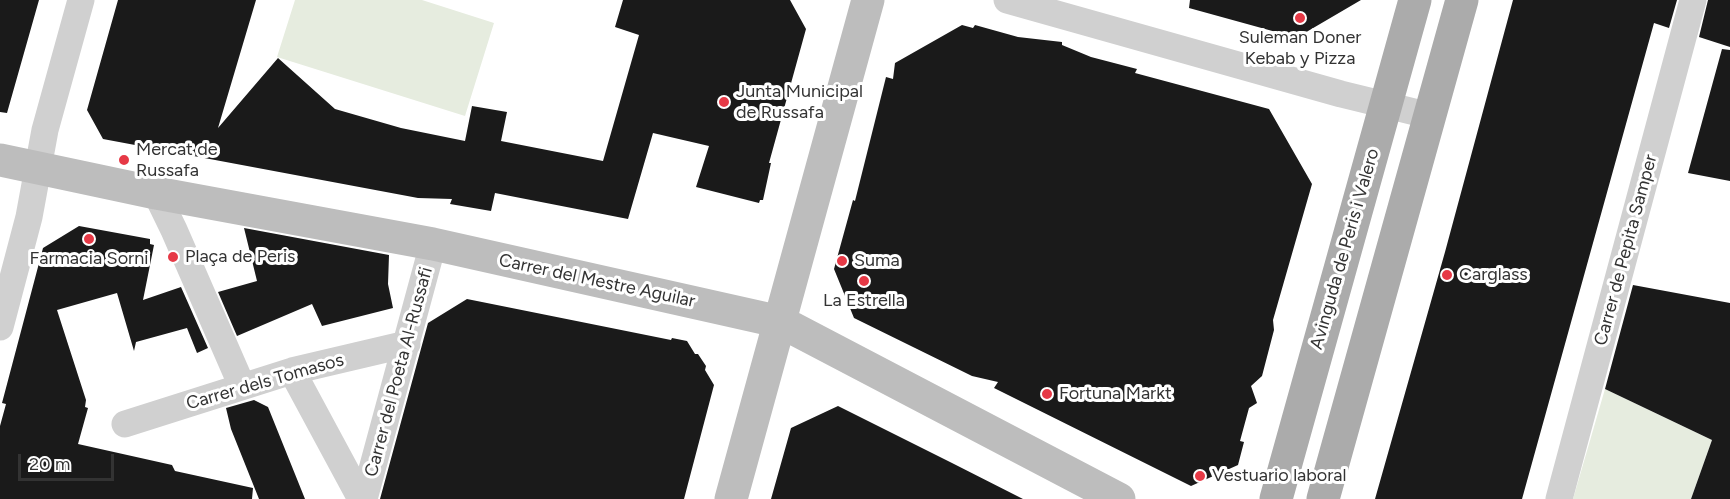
<!DOCTYPE html>
<meta charset="utf-8">
<style>
body{margin:0}
#map{position:relative;width:1730px;height:499px;overflow:hidden;background:#fff;font-family:Figtree,sans-serif}
canvas{display:block}
.scale{position:absolute;left:18px;top:454px;width:96px;height:27px;box-sizing:border-box;border:3px solid #333;border-top:0;padding-left:8px;font-size:18px;line-height:21px;white-space:nowrap;color:#333;-webkit-text-stroke:4px #fff;paint-order:stroke}
</style>
<div id="map">
<canvas width="1730" height="499"></canvas>
<div class="scale">20 m</div>
</div>
<script>
const g = document.querySelector('canvas').getContext('2d');
g.lineJoin = 'round';
function fillPath(path, color) {
  g.fillStyle = color;
  g.fill(path, 'evenodd');
}
function toPath(rows) {
  const path = new Path2D();
  for (const r of rows) {
    path.moveTo(r[0], r[1]);
    for (let i = 2; i < r.length; i += 2) path.lineTo(r[i], r[i + 1]);
  }
  return path;
}
function strokePath(path, color, width, dash) {
  g.strokeStyle = color;
  g.lineWidth = width;
  g.lineCap = dash ? 'butt' : 'round';
  g.setLineDash(dash || []);
  g.stroke(path);
}
function write(font, color, halo, rows, align = 'center') {
  g.font = font + ' Figtree,sans-serif';
  g.lineWidth = 6;
  g.setLineDash([]);
  g.textBaseline = 'middle';
  g.strokeStyle = halo;
  g.fillStyle = color;
  for (const [text, x, y, turn = 0] of rows) {
    g.save();
    g.translate(x, y);
    g.rotate((+turn || 0) * Math.PI / 180);
    g.textAlign = isNaN(turn) ? turn : align;
    if (halo) g.strokeText(text, 0, 0);
    g.fillText(text, 0, 0);
    g.restore();
  }
}
const green = toPath([
 [295,0,422,0,494,23,465,116,277,57],
 [1605,389,1712,440,1691,499,1573,499]
]);
const building = toPath([
 [0,0,39,0,7,113,0,112],
 [118,0,256,0,218,128,278,58,335,109,401,128,465,141,472,106,507,112,501,141,603,161,639,35,615,27,623,0,790,0,806,29,769,163,771,163,763,200,760,200,759,203,696,187,709,146,653,133,628,219,495,193,491,211,450,204,452,199,418,198,103,139,87,110],
 [1190,0,1361,0,1291,41,1281,39,1276,32,1189,8],
 [1513,0,1677,0,1669,28,1654,23,1522,499,1375,499,1445,252],
 [1708,0,1730,0,1730,47,1699,37],
 [962,25,973,28,975,25,1018,37,1062,42,1062,45,1091,57,1137,69,1135,73,1269,109,1312,184,1273,320,1274,330,1262,376,1251,386,1257,403,1249,408,1240,441,1244,442,1238,465,1191,486,994,388,998,382,972,376,854,318,834,269,853,200,855,201,886,77,893,79,895,63],
 [1722,49,1730,50,1730,181,1688,173],
 [79,226,150,239,150,244,154,245,143,300,181,287,208,348,197,353,187,328,136,342,134,351,117,293,57,310,86,400,85,407,88,408,78,444,172,465,175,471,253,488,252,499,0,499,0,426,6,404,2,403,43,248],
 [244,228,389,255,388,284,393,308,322,326,312,304,237,336,218,292,257,281],
 [1633,285,1730,303,1730,499,1691,499,1712,440,1605,389],
 [467,299,671,340,672,338,687,341,695,354,698,354,706,366,705,370,714,385,684,499,380,499,428,323],
 [254,400,268,407,305,499,259,499,231,429,226,408],
 [838,406,952,463,1023,499,771,499,791,428]
]);
const street = toPath([
 [1007,0,1341,94,1431,116],
 [156,193,174,230,242,386],
 [0,327,29,217,45,130,81,0],
 [292,371,361,499],
 [125,424,292,371,407,344],
 [364,499,433,244],
 [1559,499,1693,0]
]);
const secondary = toPath([
 [0,160,156,193,433,244,781,322,1119,499],
 [731,499,868,0]
]);
const primary = toPath([
 [1276,499,1415,0],
 [1323,499,1462,0]
]);
const markers = [
 [1300,18,6,"#e63946"],
 [724,102,6,"#e63946"],
 [124,160,6,"#e63946"],
 [89,239,6,"#e63946"],
 [173,257,6,"#e63946"],
 [842,261,6,"#e63946"],
 [1447,275,6,"#e63946"],
 [864,281,6,"#e63946"],
 [1047,394,6,"#e63946"],
 [1200,476,6,"#e63946"]
];
const poiNames = [
 ["Suleman Doner",1300,38,"center"],
 ["Kebab y Pizza",1300,59,"center"],
 ["Junta Municipal",736,92],
 ["de Russafa",736,113],
 ["Mercat de",136,150],
 ["Russafa",136,171],
 ["Plaça de Peris",185,257],
 ["Farmacia Sorni",89,259,"center"],
 ["Suma",854,261],
 ["Carglass",1459,275],
 ["La Estrella",864,301,"center"],
 ["Fortuna Markt",1059,394],
 ["Vestuario laboral",1212,476]
];
const streetNames = [
 ["Avinguda de Peris i Valero",1345,249,-74],
 ["Carrer de Pepita Samper",1626,250,-75],
 ["Carrer del Mestre Aguilar",597,281,12],
 ["Carrer del Poeta Al-Russafi",399,372,-75],
 ["Carrer dels Tomasos",265,382,-16]
];
fillPath(green, '#e6ecdf');
fillPath(building, '#1a1a1a');
strokePath(street, '#d0d0d0', 27);
strokePath(secondary, '#bdbdbd', 33);
strokePath(primary, '#ababab', 33);
for (const [x, y, r, color] of markers) {
  const dot = new Path2D();
  dot.arc(x, y, r, 0, 2 * Math.PI);
  g.fillStyle = color;
  g.fill(dot);
  strokePath(dot, '#fff', 2);
}
write('18px', '#333', '#fff', poiNames, 'left');
write('18px', '#333', '#fff', streetNames);
</script>
